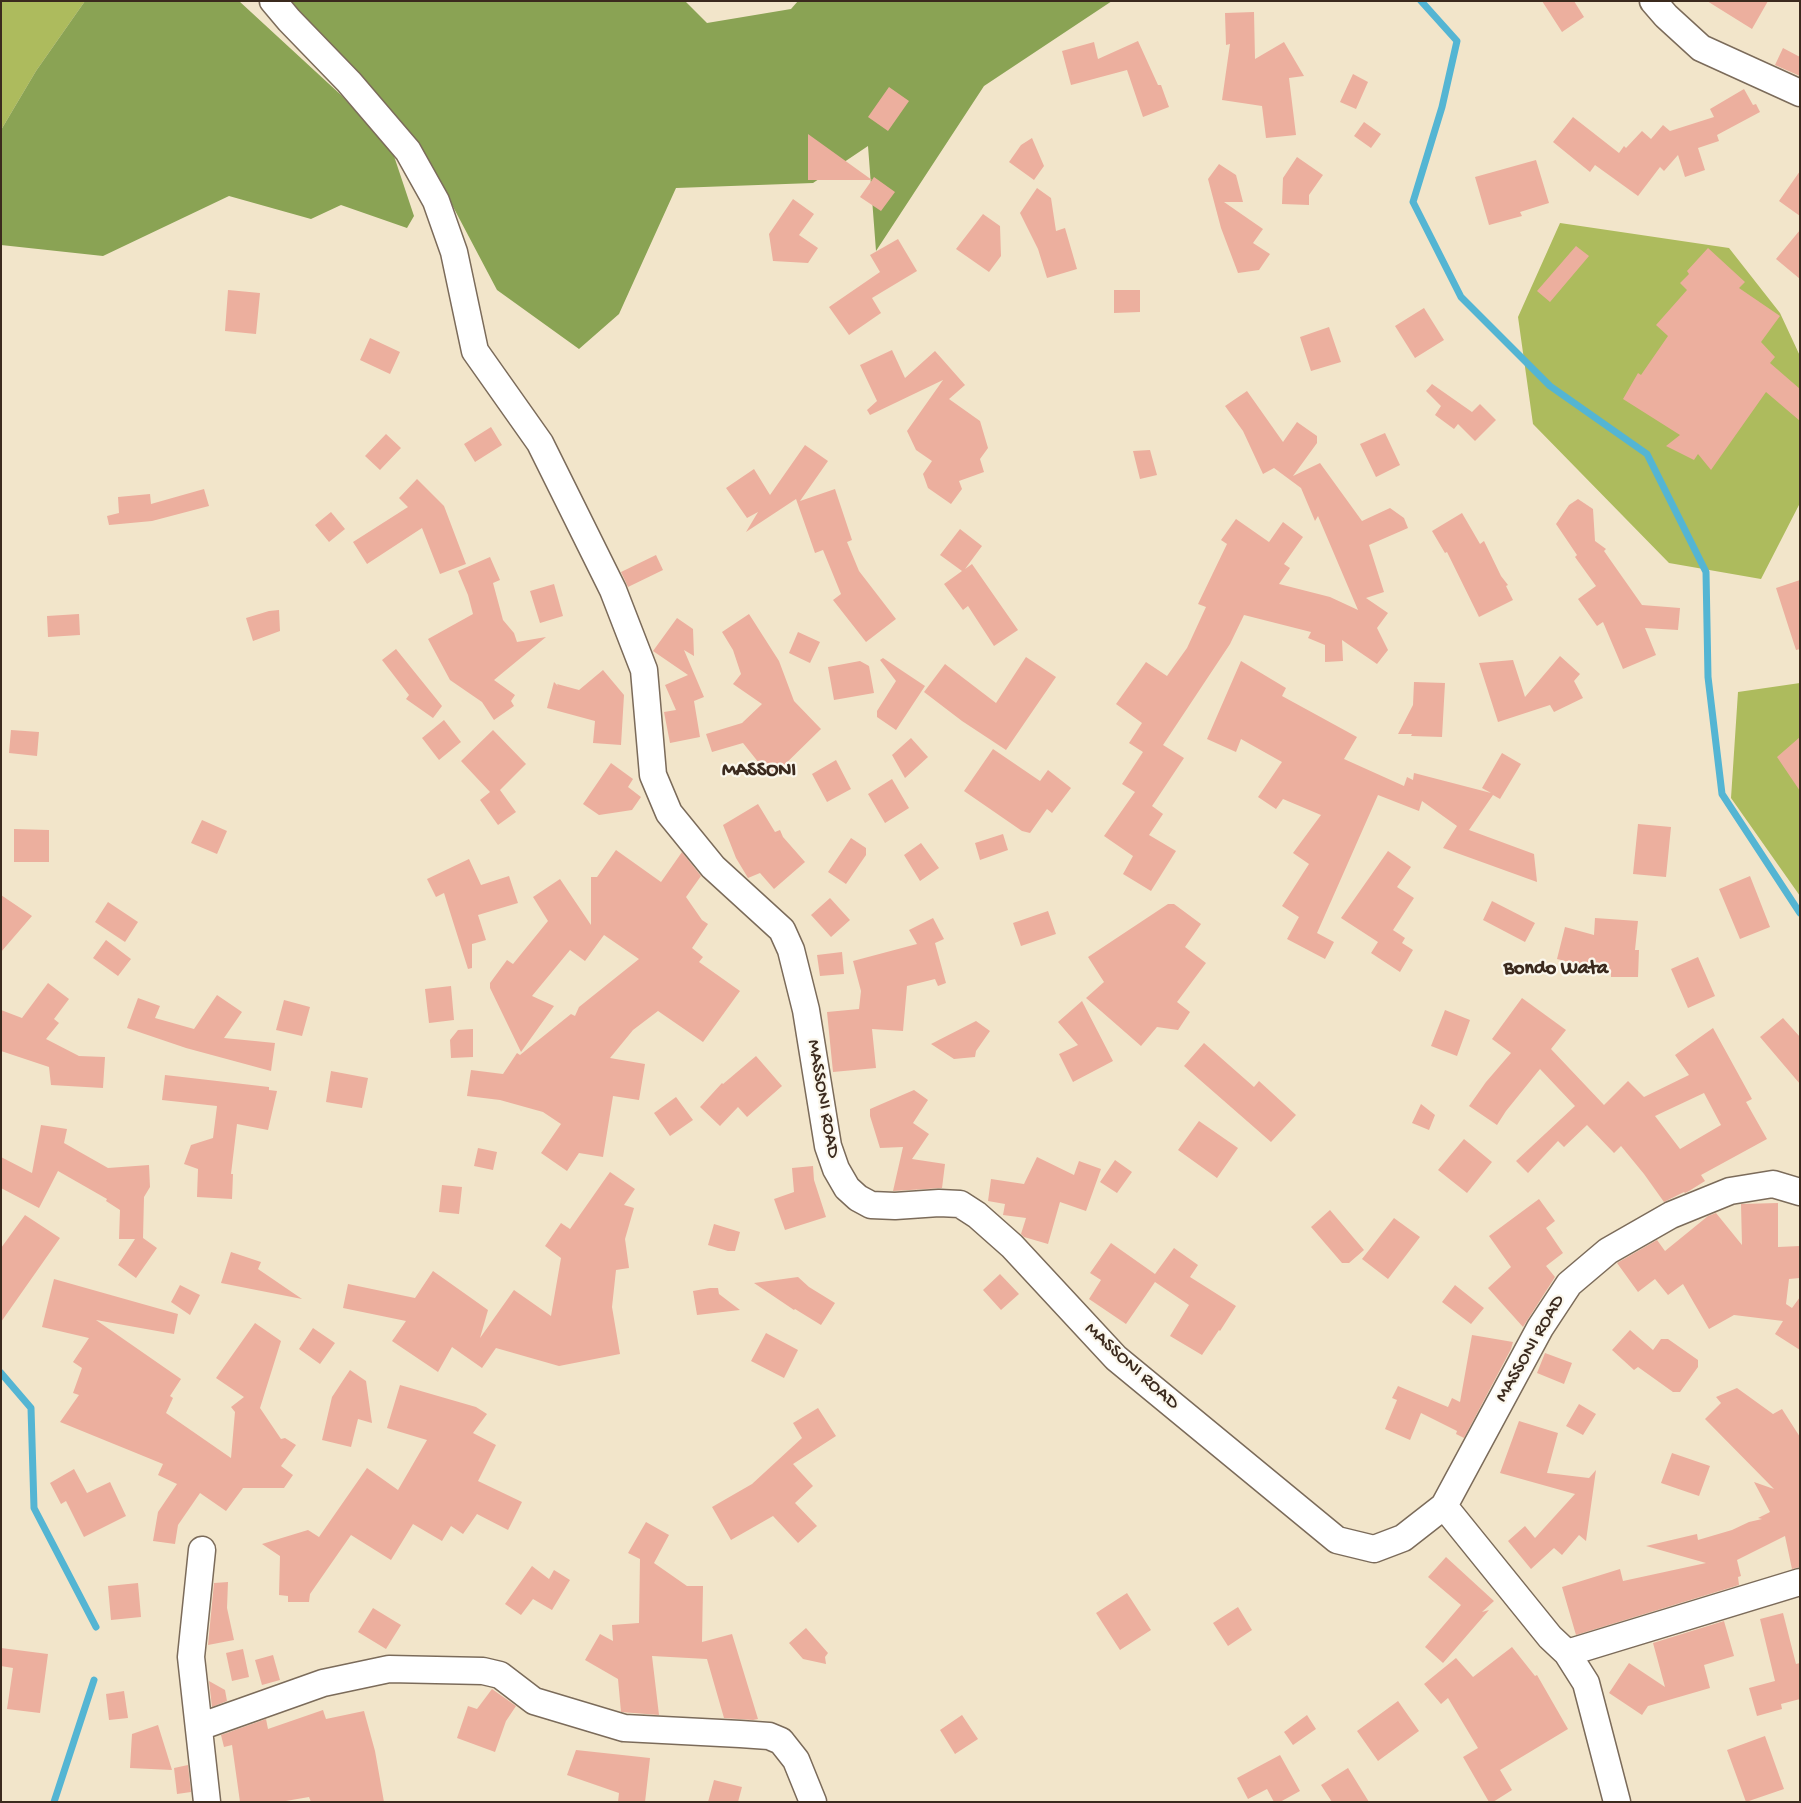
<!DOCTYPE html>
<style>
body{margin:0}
#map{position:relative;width:1801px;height:1803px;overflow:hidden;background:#f2e5ca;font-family:"Gochi Hand",sans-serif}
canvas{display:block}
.frame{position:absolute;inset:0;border:2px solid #3b2a1e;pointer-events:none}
</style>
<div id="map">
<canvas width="1801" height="1803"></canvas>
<div class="frame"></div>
</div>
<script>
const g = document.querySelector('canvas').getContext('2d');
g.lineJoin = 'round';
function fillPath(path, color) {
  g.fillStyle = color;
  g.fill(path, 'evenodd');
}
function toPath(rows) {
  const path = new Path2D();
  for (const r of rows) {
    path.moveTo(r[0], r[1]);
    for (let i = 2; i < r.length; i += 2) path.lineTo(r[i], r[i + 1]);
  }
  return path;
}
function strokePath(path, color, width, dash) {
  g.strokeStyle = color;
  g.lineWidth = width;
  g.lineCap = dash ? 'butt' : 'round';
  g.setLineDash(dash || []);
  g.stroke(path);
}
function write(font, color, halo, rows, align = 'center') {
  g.font = font + ' "Gochi Hand",sans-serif';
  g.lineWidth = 4.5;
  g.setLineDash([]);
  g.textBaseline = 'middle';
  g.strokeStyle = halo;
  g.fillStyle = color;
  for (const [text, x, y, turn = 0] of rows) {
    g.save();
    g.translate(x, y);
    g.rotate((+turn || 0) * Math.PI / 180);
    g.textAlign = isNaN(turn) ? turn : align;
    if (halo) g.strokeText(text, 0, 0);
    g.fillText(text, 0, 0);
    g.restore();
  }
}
const green = toPath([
 [1,1,85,1,36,71,1,130],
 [1560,223,1729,248,1780,313,1800,356,1800,503,1761,579,1669,563,1533,424,1518,317],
 [1800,683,1800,896,1731,798,1738,692]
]);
const forest = toPath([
 [85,1,239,1,341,95,392,150,414,216,407,228,341,205,311,219,229,196,103,256,1,245,1,130,36,71],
 [270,1,685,1,707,23,791,9,798,1,1112,1,984,86,876,251,868,146,813,183,676,188,619,314,579,349,497,290,421,146,361,79]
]);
const stream = toPath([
 [1421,1,1457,41,1442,107,1413,202,1461,297,1550,386,1647,454,1706,572,1708,677,1722,794,1800,913],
 [1,1373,31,1408,34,1508,96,1627],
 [54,1802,94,1680]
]);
const building = toPath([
 [1542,1,1574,1,1584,17,1562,32],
 [1707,1,1768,1,1752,29],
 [1254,12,1255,59,1284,42,1304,76,1289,78,1296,135,1266,138,1262,106,1222,100,1230,44,1226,45,1225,13],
 [1138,41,1158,85,1161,85,1169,107,1143,117,1127,70,1071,85,1062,51,1094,42,1098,59],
 [1783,48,1800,57,1800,76,1775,65],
 [1353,74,1368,82,1356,109,1340,102],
 [889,87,909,101,888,131,868,117],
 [1744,89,1753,105,1756,104,1760,112,1717,135,1719,141,1698,148,1705,170,1685,177,1678,155,1664,171,1660,167,1638,196,1595,165,1590,172,1553,142,1573,117,1619,153,1624,146,1626,148,1642,131,1651,139,1663,125,1670,131,1714,117,1710,109],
 [1364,122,1381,134,1371,148,1354,136],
 [808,134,872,180,874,177,895,192,881,211,860,197,872,180,808,180],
 [1032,138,1044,166,1034,180,1009,162,1021,145],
 [1297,157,1323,175,1309,195,1309,205,1282,204,1283,178],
 [1536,160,1549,203,1520,212,1522,216,1489,225,1475,177],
 [1219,164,1236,175,1243,202,1224,202,1263,229,1253,243,1270,254,1259,270,1238,273,1221,228,1208,179],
 [1800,171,1800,216,1779,201],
 [1037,188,1051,198,1056,231,1065,228,1077,269,1047,278,1038,249,1020,213],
 [793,199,814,214,799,235,818,248,808,263,773,261,769,234],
 [983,214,1000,226,1001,256,989,272,956,249],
 [1800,230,1800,279,1776,259],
 [898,239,917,271,872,298,881,313,849,335,829,307,880,272,870,255],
 [1576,246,1589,256,1550,302,1537,291],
 [1708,248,1745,282,1739,288,1780,316,1761,342,1775,357,1770,363,1800,389,1800,421,1766,392,1711,470,1698,454,1694,460,1666,446,1680,435,1623,399,1638,373,1641,375,1668,336,1656,325,1687,290,1680,283,1689,274,1687,271],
 [228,290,260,293,256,334,225,331],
 [1114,290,1140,290,1140,312,1114,313],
 [1424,308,1444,340,1415,358,1395,326],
 [1329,327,1341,362,1311,371,1300,337],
 [370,338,400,352,390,374,360,360],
 [892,350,905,378,935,351,965,385,949,399,980,421,988,448,980,459,984,472,959,481,962,489,951,504,928,488,923,474,932,461,916,450,907,431,943,380,870,415,867,410,877,401,860,365],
 [1432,384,1472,412,1480,404,1496,420,1475,441,1458,424,1454,429,1435,415,1441,406,1426,391],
 [1247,391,1283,442,1297,422,1317,436,1317,443,1293,476,1320,463,1362,521,1390,508,1404,518,1408,528,1369,545,1384,592,1366,598,1388,613,1377,628,1388,650,1377,664,1342,640,1343,661,1325,662,1325,645,1308,638,1311,632,1244,615,1230,644,1163,745,1184,758,1152,806,1163,814,1149,835,1176,851,1151,891,1123,874,1133,856,1104,836,1135,792,1122,784,1143,752,1129,743,1142,723,1116,704,1146,662,1167,676,1187,648,1206,607,1198,604,1227,544,1221,540,1236,519,1269,542,1283,522,1303,537,1284,564,1290,568,1279,584,1330,597,1358,610,1318,516,1315,521,1301,488,1274,468,1263,474,1243,431,1225,406],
 [491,427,502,445,475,462,464,444],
 [1385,433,1400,465,1376,477,1360,444],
 [386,434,401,448,380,470,365,456],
 [805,445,828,461,800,501,835,489,852,540,847,542,859,571,896,619,866,642,833,600,841,594,823,550,815,553,796,499,746,532,758,512,747,518,726,488,754,469,770,495],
 [1150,450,1157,475,1140,479,1133,451],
 [417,479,444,506,466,564,440,574,422,528,367,564,353,542,408,507,399,498],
 [204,489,209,506,152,521,109,525,107,516,119,513,118,497,150,494,151,504],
 [1578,499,1593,509,1595,541,1606,549,1604,551,1642,605,1680,608,1678,630,1645,628,1656,655,1623,669,1603,622,1597,626,1578,599,1596,586,1575,557,1577,555,1556,524,1569,505],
 [331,512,345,529,329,542,315,525],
 [1462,513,1480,544,1484,541,1501,576,1508,585,1506,586,1513,600,1479,617,1447,552,1445,553,1432,531],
 [960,529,982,546,965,569,972,564,1018,630,994,646,968,606,963,610,944,584,962,571,940,555],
 [656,555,663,570,628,587,621,572],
 [490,557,500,580,493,583,503,620,514,633,517,642,546,637,494,680,515,695,511,701,514,706,494,720,482,702,450,680,428,639,473,614,468,595,458,571],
 [1800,580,1800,649,1796,650,1776,588],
 [554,584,563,616,540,623,530,591],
 [279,610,280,631,253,641,246,618,269,611],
 [79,614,80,635,48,637,47,616],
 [749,614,779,661,794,701,821,729,771,778,743,743,712,752,706,734,742,723,762,704,733,684,741,674,733,650,722,632],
 [677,618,693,629,694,656,684,650,704,697,694,701,700,737,670,743,664,712,676,710,665,685,688,675,653,651],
 [798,632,820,642,810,663,789,653],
 [396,649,442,706,433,718,406,699,409,695,382,660],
 [1560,656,1580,674,1574,681,1583,698,1554,712,1550,705,1498,722,1479,663,1513,660,1525,697],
 [1026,657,1056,677,1006,750,962,721,924,692,945,664,996,703],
 [883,658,925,686,896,730,877,717,877,711,896,681,880,660],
 [860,661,869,666,874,693,834,700,828,667],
 [1241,661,1286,688,1282,696,1357,737,1344,759,1404,786,1407,777,1413,780,1414,773,1491,793,1482,788,1502,753,1521,764,1500,799,1493,795,1469,830,1534,854,1537,882,1443,848,1457,826,1422,801,1419,811,1378,795,1317,933,1334,942,1325,959,1287,939,1299,917,1282,906,1309,864,1293,853,1321,815,1283,799,1276,809,1258,797,1282,762,1241,739,1236,752,1207,739],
 [603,670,624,695,621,745,593,743,595,721,547,708,554,682,558,686,557,684,579,690],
 [1414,682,1445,683,1442,737,1411,736,1412,734,1398,734,1413,705],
 [444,720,461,742,439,760,422,738],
 [11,730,39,732,37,756,9,753],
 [493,730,526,764,500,790,516,812,498,825,480,800,490,792,461,761],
 [1800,737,1800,791,1777,757],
 [911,738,928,757,905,778,892,755],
 [993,749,1040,781,1048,770,1071,788,1052,813,1047,809,1030,833,1022,831,964,791],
 [836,760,851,789,827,802,812,774],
 [611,763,633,779,628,787,641,797,632,810,599,815,583,804],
 [892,779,909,808,885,823,868,794],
 [758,804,775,832,780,830,783,837,805,862,774,889,760,873,748,878,736,858,723,825],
 [202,820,227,831,217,854,191,843],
 [1638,824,1671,827,1666,877,1633,874],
 [14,829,49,830,49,862,14,862],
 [1003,834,1008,850,980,860,975,843],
 [851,838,866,848,866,855,846,884,828,872],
 [921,843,939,868,920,881,904,855],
 [616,850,661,882,682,852,701,876,686,897,702,920,708,924,692,948,703,957,699,962,740,991,703,1042,658,1011,633,1030,610,1058,645,1064,639,1100,613,1096,603,1157,579,1153,567,1171,541,1153,561,1124,543,1112,500,1100,467,1096,471,1070,503,1074,517,1053,520,1055,571,1014,575,1016,579,1007,639,959,604,935,585,961,570,950,532,996,554,1006,521,1052,490,988,490,983,507,960,513,964,548,921,533,897,560,879,591,925,591,877,597,877],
 [1388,851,1411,867,1397,887,1414,898,1393,930,1405,938,1402,943,1413,950,1400,972,1371,953,1378,942,1341,918],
 [469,859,481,885,509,876,518,903,478,915,486,940,472,944,472,968,468,969,444,893,436,897,427,879],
 [1750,876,1770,927,1740,939,1719,889],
 [1,895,32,916,1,952],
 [830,898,850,920,831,937,811,915],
 [1492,901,1535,923,1525,942,1483,920],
 [108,902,138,922,125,942,95,922],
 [1168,904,1174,904,1201,924,1185,947,1206,963,1177,1002,1190,1012,1178,1030,1157,1027,1141,1046,1086,998,1104,982,1088,957],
 [1048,911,1056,934,1021,946,1013,923],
 [933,918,944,939,935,943,946,983,938,986,935,979,907,986,903,1031,872,1029,876,1068,833,1072,827,1012,859,1009,861,991,853,961,917,944,909,930],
 [1595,918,1638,921,1635,950,1639,950,1638,977,1611,977,1611,972,1557,959,1565,927,1594,935],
 [106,940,131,959,118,976,93,958],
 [842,952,844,974,820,976,817,955],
 [1698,957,1715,996,1688,1008,1671,969],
 [48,983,69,999,54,1019,59,1023,46,1039,79,1056,105,1057,103,1088,51,1085,49,1067,1,1051,1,1010,22,1018],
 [451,986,454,1020,429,1023,425,989],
 [217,995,242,1012,224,1038,275,1043,271,1071,186,1048,127,1028,138,998,160,1006,155,1018,194,1029],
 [1522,998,1566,1030,1551,1049,1604,1105,1628,1081,1644,1097,1689,1075,1675,1055,1713,1028,1752,1099,1746,1102,1767,1139,1701,1175,1705,1181,1689,1191,1685,1193,1684,1192,1664,1202,1644,1174,1621,1146,1614,1153,1587,1125,1564,1147,1558,1141,1528,1173,1516,1161,1575,1106,1540,1069,1506,1111,1497,1125,1469,1106,1486,1082,1511,1053,1492,1039],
 [1704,1093,1721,1125,1680,1149,1655,1116],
 [284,1000,310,1007,302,1036,276,1030],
 [1082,1001,1113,1061,1073,1082,1059,1054,1078,1045,1058,1022],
 [1445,1010,1470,1020,1457,1056,1431,1046],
 [1783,1018,1800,1037,1800,1084,1760,1037],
 [976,1021,990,1031,976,1051,975,1057,954,1059,931,1044],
 [473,1029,473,1057,451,1058,450,1040,458,1030],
 [1204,1043,1254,1087,1259,1081,1296,1115,1271,1142,1184,1066],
 [756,1056,782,1086,747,1117,738,1107,720,1126,700,1107,722,1083,723,1084],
 [331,1071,368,1078,362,1108,326,1102],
 [165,1075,269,1087,269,1090,277,1091,268,1130,237,1124,231,1174,233,1174,232,1199,197,1197,198,1169,184,1164,191,1145,213,1138,217,1106,162,1100],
 [914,1090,928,1100,913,1123,929,1134,912,1159,945,1164,942,1188,893,1191,903,1147,880,1148,870,1116,870,1109],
 [676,1097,693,1120,670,1136,654,1113],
 [1421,1104,1435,1115,1429,1130,1412,1123],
 [1199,1121,1238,1148,1217,1178,1178,1150],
 [41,1125,67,1129,64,1143,108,1168,149,1165,150,1187,144,1197,143,1238,157,1248,136,1278,118,1265,135,1239,119,1239,120,1210,106,1201,107,1199,58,1171,39,1208,1,1188,1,1157,32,1173],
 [1464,1139,1492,1162,1467,1193,1438,1170],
 [478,1148,497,1152,493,1170,474,1166],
 [1037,1157,1074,1175,1079,1161,1101,1169,1086,1211,1060,1202,1048,1244,1024,1237,1021,1234,1026,1218,1003,1215,1005,1204,988,1201,991,1179,1024,1184],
 [1115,1160,1132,1172,1117,1193,1100,1182],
 [813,1166,814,1180,826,1217,785,1230,774,1199,794,1192,792,1168],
 [610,1172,635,1189,624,1205,634,1208,625,1239,629,1268,616,1270,612,1307,620,1354,559,1366,496,1348,482,1368,452,1347,438,1372,392,1341,406,1321,343,1308,348,1284,415,1298,433,1271,488,1310,480,1338,514,1290,551,1316,561,1258,545,1246,561,1223,570,1229],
 [442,1185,462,1187,459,1214,439,1212],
 [1539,1199,1555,1221,1546,1228,1563,1253,1546,1266,1555,1277,1523,1327,1488,1288,1511,1267,1489,1236],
 [1778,1203,1778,1247,1800,1246,1800,1278,1789,1279,1786,1304,1792,1308,1800,1297,1800,1350,1775,1334,1783,1321,1734,1315,1709,1329,1683,1284,1668,1295,1655,1279,1638,1292,1617,1263,1657,1240,1665,1251,1708,1216,1716,1213,1742,1245,1741,1204],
 [1330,1210,1364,1250,1349,1263,1342,1263,1311,1227],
 [25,1215,60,1238,1,1322,1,1248],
 [1394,1218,1420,1237,1388,1279,1362,1259],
 [714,1224,740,1232,735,1251,728,1251,708,1245],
 [1111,1243,1155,1274,1174,1248,1198,1265,1190,1277,1236,1306,1220,1331,1219,1330,1202,1355,1170,1336,1189,1305,1155,1282,1126,1324,1089,1299,1101,1280,1090,1273],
 [231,1252,261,1262,258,1269,302,1299,221,1283],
 [1000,1274,1019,1294,1001,1310,983,1290],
 [798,1277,809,1287,835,1303,821,1325,795,1309,794,1310,754,1283],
 [54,1279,178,1314,174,1334,96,1320,181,1379,170,1396,173,1398,166,1413,231,1458,235,1412,231,1407,244,1397,216,1378,255,1323,281,1341,260,1408,281,1439,285,1438,296,1445,281,1466,293,1475,284,1488,243,1488,226,1511,200,1493,178,1525,175,1544,153,1541,158,1512,177,1484,158,1475,163,1464,60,1422,79,1395,73,1393,82,1368,73,1362,89,1338,42,1327],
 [180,1285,200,1295,190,1315,171,1302],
 [1455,1285,1484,1308,1471,1324,1442,1302],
 [710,1288,718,1288,719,1294,740,1310,697,1315,693,1291],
 [313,1328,335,1343,320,1364,299,1349],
 [1630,1330,1653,1350,1661,1339,1668,1339,1698,1360,1698,1367,1680,1392,1673,1392,1638,1367,1634,1370,1612,1350],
 [766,1333,798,1350,784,1378,751,1361],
 [1472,1335,1513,1342,1511,1349,1464,1438,1456,1434,1457,1431,1421,1413,1410,1440,1385,1429,1397,1400,1392,1398,1398,1386,1448,1407,1452,1398,1460,1402],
 [1545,1353,1572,1363,1564,1384,1537,1373],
 [350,1370,366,1381,372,1423,358,1419,351,1447,322,1440,332,1397],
 [400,1385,476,1407,487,1414,473,1433,496,1445,478,1481,522,1502,508,1530,477,1514,463,1534,451,1526,442,1541,413,1524,391,1560,351,1535,310,1594,309,1602,288,1602,288,1596,279,1595,280,1556,262,1544,308,1530,319,1537,367,1468,398,1490,427,1440,387,1428],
 [1737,1388,1773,1414,1782,1409,1800,1437,1800,1567,1792,1569,1785,1536,1737,1560,1741,1576,1738,1577,1739,1585,1576,1635,1562,1587,1620,1569,1623,1581,1706,1563,1646,1546,1697,1534,1698,1540,1732,1530,1749,1522,1762,1519,1758,1518,1770,1512,1754,1482,1774,1489,1705,1419,1721,1403,1716,1397],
 [1579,1404,1596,1414,1583,1435,1566,1426],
 [818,1408,836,1436,793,1464,813,1486,795,1503,817,1526,798,1543,773,1516,731,1540,712,1507,752,1484,802,1438,793,1423],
 [1519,1421,1558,1433,1547,1473,1589,1478,1596,1470,1586,1541,1579,1535,1562,1555,1554,1548,1531,1569,1508,1541,1525,1526,1535,1538,1575,1494,1500,1473],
 [1672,1453,1710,1466,1699,1496,1661,1483],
 [74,1469,87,1493,110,1482,126,1516,84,1537,66,1501,61,1504,50,1483],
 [646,1522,669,1535,654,1563,687,1586,703,1586,702,1642,732,1634,758,1719,753,1720,724,1718,707,1659,652,1656,659,1715,621,1712,618,1679,585,1660,600,1634,613,1641,612,1625,639,1623,640,1559,628,1553],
 [1446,1557,1494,1601,1482,1612,1489,1610,1443,1663,1425,1647,1461,1605,1428,1577],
 [532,1566,549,1579,554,1570,570,1580,552,1610,533,1599,521,1615,505,1604],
 [228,1582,227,1608,234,1640,208,1645,214,1583],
 [138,1583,141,1617,111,1620,108,1586],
 [1127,1593,1151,1630,1120,1650,1096,1613],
 [1238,1607,1252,1630,1228,1646,1213,1623],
 [373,1608,401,1625,386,1649,358,1632],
 [1783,1613,1796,1664,1800,1663,1800,1699,1781,1704,1782,1709,1757,1716,1749,1688,1775,1681,1760,1619],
 [1724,1621,1734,1656,1704,1665,1710,1688,1648,1706,1642,1715,1609,1693,1629,1663,1665,1687,1653,1643],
 [806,1628,828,1653,825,1657,826,1664,803,1659,789,1643],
 [1512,1647,1535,1676,1537,1675,1568,1729,1500,1770,1512,1790,1493,1802,1489,1802,1463,1757,1478,1748,1448,1698,1441,1704,1424,1684,1456,1658,1473,1677],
 [1,1648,48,1654,40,1713,7,1709,13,1668,1,1666],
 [243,1649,249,1677,232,1681,226,1653],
 [273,1655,280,1680,262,1685,255,1660],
 [209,1681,225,1690,227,1701,212,1707],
 [492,1689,516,1706,506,1721,495,1752,457,1738,468,1706,477,1709],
 [124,1691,128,1718,109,1720,106,1694],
 [1398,1701,1419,1731,1378,1761,1357,1731],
 [323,1710,326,1719,364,1711,375,1751,384,1802,311,1802,309,1797,280,1802,240,1802,232,1745,224,1747,221,1735,266,1719,268,1729],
 [962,1715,978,1739,955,1754,940,1730],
 [1307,1715,1316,1729,1293,1745,1284,1732],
 [158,1725,172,1770,130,1768,132,1734],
 [1765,1736,1784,1789,1746,1802,1727,1750],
 [576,1750,650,1758,645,1802,618,1802,619,1793,567,1775],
 [1280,1755,1300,1791,1280,1802,1274,1802,1267,1789,1248,1799,1237,1778],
 [188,1765,191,1792,177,1794,174,1768],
 [1348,1768,1369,1802,1332,1802,1321,1785],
 [714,1780,742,1787,738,1802,708,1802]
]);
const street = toPath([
 [273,1,289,20,349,82,408,151,436,201,454,252,475,351,540,443,613,590,644,670,653,775,669,813,713,867,782,930,791,950,806,1010,828,1146,836,1169,847,1188,858,1198,871,1205,895,1206,939,1203,960,1204,977,1215,1012,1246,1116,1358,1337,1540,1374,1549,1403,1538,1444,1506,1540,1328,1569,1284,1608,1251,1671,1215,1730,1191,1773,1184,1800,1192],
 [1653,1,1666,16,1701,48,1800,93],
 [1444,1506,1550,1637,1567,1653,1586,1683,1617,1802],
 [202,1550,191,1657,207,1802],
 [1567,1653,1800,1582],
 [199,1727,323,1683,389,1669,483,1671,500,1675,534,1701,624,1728,740,1734,769,1736,781,1741,796,1760,813,1802]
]);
const streetNames = [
 ["MASSONI ROAD",822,1099,80],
 ["MASSONI ROAD",1531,1349,-60],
 ["MASSONI ROAD",1131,1367,42]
];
const neighbourhoodNames = [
 ["MASSONI",759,772],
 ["Bondo Wata",1556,970]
];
fillPath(green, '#adbb5d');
fillPath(forest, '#8aa354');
strokePath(stream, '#54b5d3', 7);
fillPath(building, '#ecaf9e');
strokePath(street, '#7b6b5a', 29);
strokePath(street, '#fff', 26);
write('19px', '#3b2a1e', '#fbf7ec', streetNames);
write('bold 20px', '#3b2a1e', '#fbf7ec', neighbourhoodNames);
</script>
